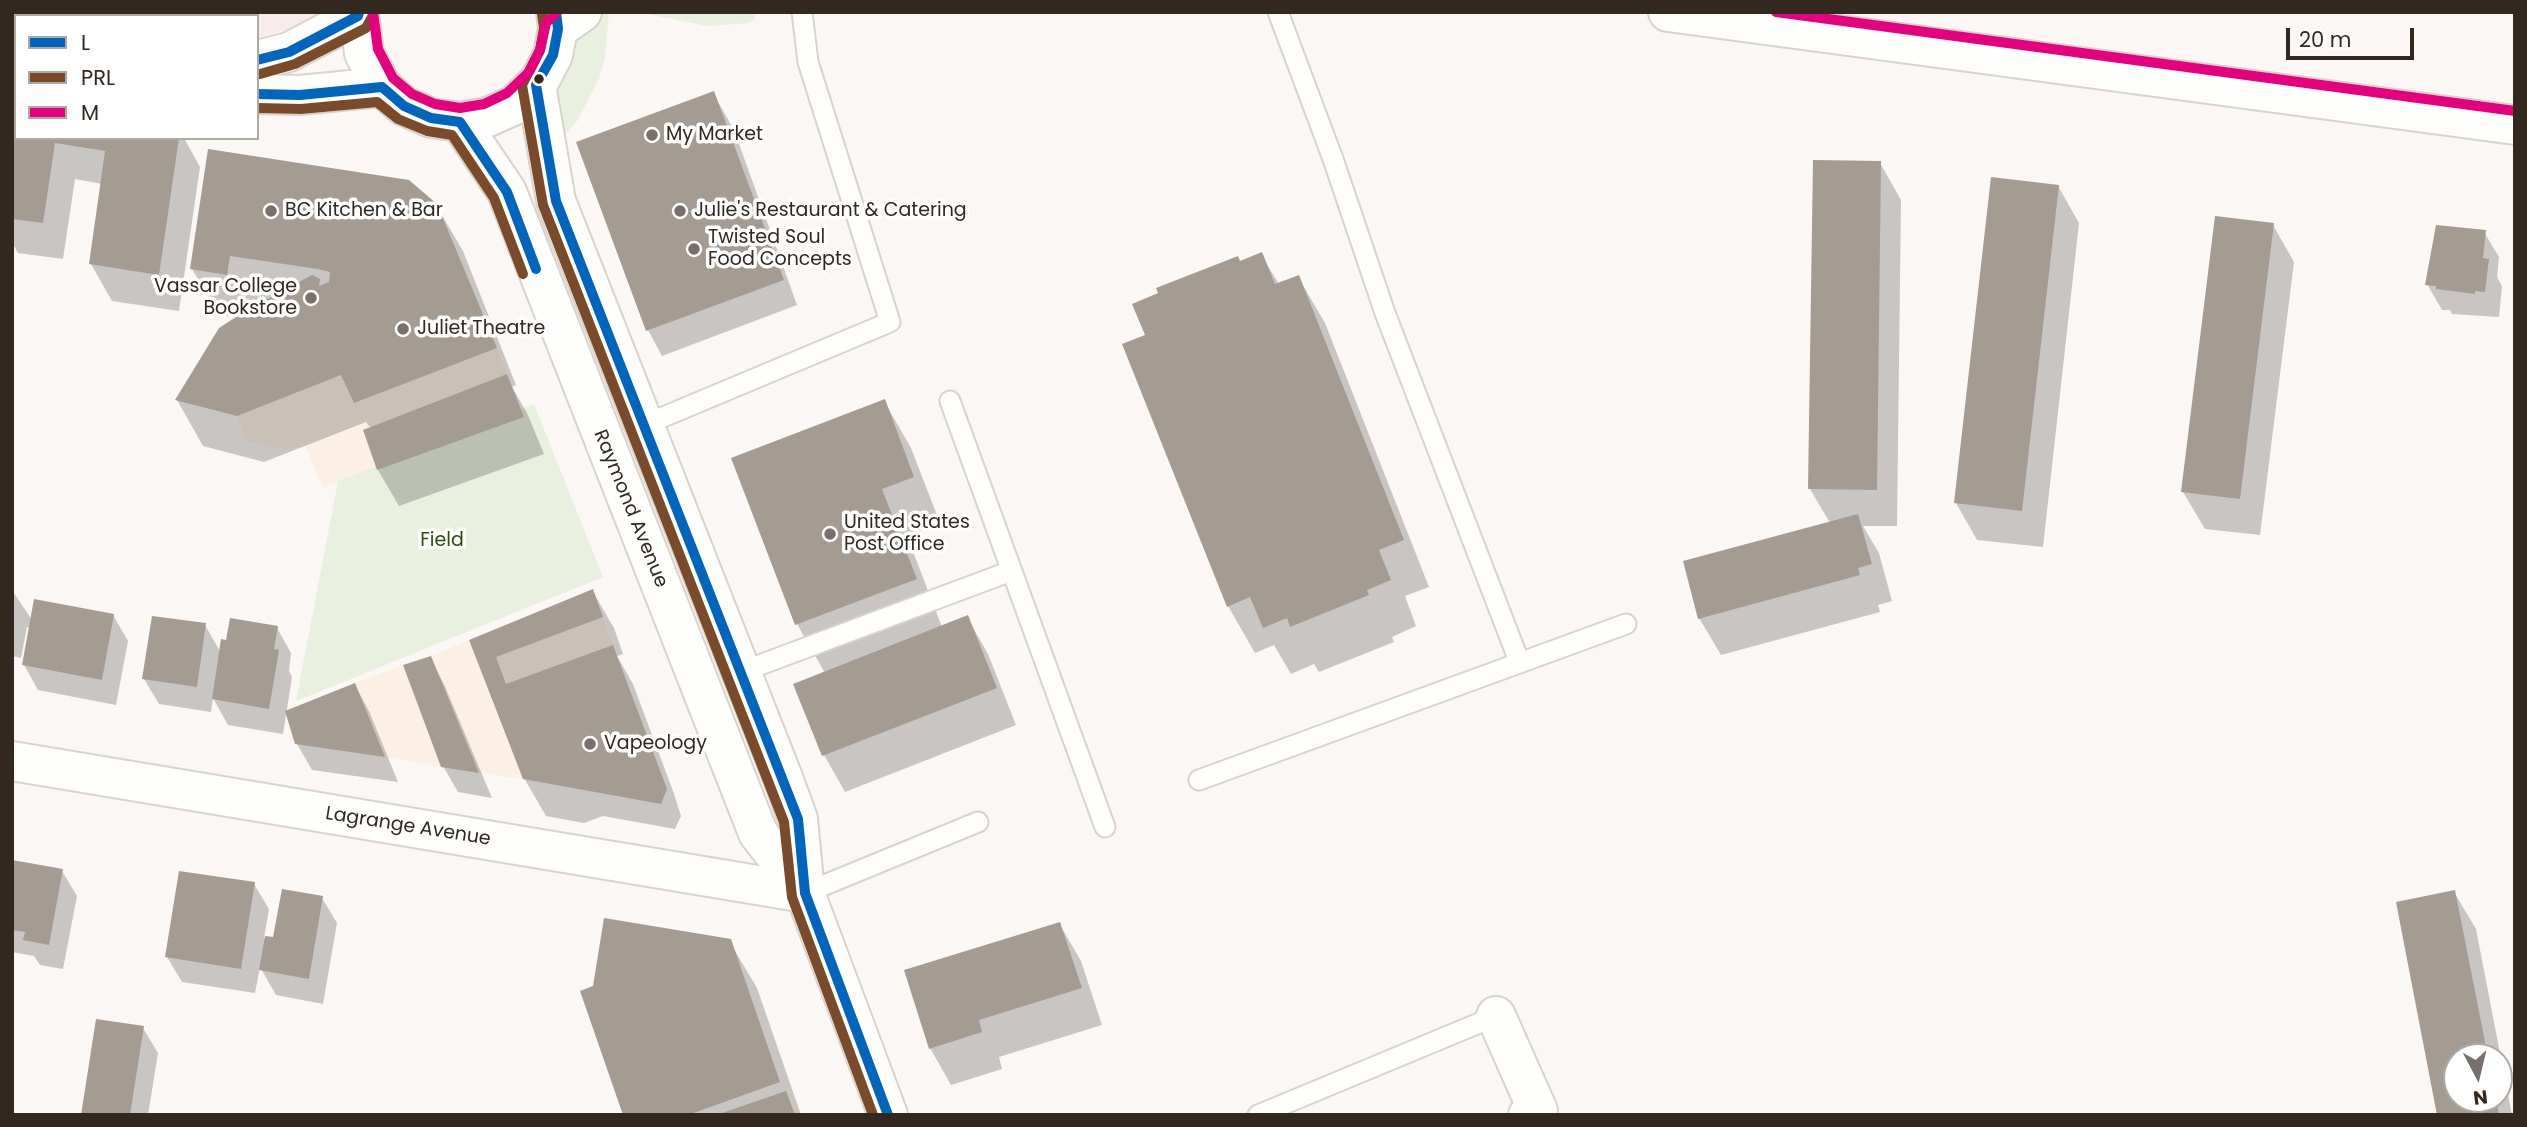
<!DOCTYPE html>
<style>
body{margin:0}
#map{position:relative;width:2527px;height:1127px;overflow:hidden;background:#faf7f4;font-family:Poppins,sans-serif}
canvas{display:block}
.frame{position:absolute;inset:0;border:14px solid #32281f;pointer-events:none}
.legend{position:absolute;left:14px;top:14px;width:245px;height:126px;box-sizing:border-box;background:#fff;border:2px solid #ada9a5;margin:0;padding:9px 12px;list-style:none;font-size:21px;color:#32281f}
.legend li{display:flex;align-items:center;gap:14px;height:35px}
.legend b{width:35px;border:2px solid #ada9a5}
.north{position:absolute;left:2443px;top:1043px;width:70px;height:70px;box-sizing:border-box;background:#fff;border:2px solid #ada9a5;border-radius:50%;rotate:173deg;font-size:19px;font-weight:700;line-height:28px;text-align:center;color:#32281f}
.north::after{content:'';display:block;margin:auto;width:24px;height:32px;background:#78706a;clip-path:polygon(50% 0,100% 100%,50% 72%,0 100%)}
.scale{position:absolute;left:2286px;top:28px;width:128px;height:32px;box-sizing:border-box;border:4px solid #32281f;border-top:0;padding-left:9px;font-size:21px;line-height:24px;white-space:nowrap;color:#32281f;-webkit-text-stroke:5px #fff;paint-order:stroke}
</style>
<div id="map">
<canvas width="2527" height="1127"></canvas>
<div class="frame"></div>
<ul class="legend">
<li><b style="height:9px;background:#0065bd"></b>L</li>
<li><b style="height:9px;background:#7a4b2a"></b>PRL</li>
<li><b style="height:9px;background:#e5007d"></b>M</li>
</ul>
<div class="north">N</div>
<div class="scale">20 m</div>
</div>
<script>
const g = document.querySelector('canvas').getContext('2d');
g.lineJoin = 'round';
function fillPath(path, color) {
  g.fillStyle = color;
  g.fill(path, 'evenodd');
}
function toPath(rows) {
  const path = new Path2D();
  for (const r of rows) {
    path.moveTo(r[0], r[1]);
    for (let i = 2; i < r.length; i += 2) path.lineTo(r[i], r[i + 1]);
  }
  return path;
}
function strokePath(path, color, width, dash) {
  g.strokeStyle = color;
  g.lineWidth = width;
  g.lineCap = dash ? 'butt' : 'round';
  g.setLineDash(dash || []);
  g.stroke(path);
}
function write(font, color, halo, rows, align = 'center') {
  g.font = font + ' Poppins,sans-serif';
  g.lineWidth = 7;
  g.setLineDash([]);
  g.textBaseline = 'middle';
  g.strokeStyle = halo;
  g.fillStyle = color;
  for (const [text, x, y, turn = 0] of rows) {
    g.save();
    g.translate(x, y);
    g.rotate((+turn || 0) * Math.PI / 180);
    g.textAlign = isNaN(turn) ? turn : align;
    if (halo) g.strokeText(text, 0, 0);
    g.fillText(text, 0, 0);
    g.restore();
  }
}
const built = toPath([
 [497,348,507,374,363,430,377,470,323,488,305,446,285,449,247,441,237,416,341,375,354,403],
 [603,617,613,645,507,684,496,657],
 [469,640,523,779,479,773,431,656],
 [403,665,441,767,385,757,355,683]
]);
const education = toPath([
 [12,12,330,12,314,22,257,38,257,16,16,16,16,31,12,30]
]);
const green = toPath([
 [598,12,609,12,605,58,599,79,577,121,554,146,543,75],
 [637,12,755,12,755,19,749,23,708,26],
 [534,404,603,577,296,701,338,481]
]);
const shadow = toPath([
 [713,93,734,130,797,305,662,356,648,330],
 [12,106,16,138,184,138,200,167,179,311,112,301,91,264,102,184,75,179,63,259,18,253,12,242],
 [209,151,436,205,463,251,516,385,512,387,527,413,544,454,399,506,378,470,365,431,371,429,366,422,264,462,203,446,177,400,237,318,219,315,192,269],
 [1880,163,1901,200,1897,526,1863,526,1879,553,1892,601,1878,605,1880,612,1721,655,1699,618,1830,523,1810,489],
 [2058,186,2079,223,2043,547,1977,540,1956,503],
 [2273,225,2294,262,2260,535,2205,529,2183,492],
 [2484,232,2499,257,2497,277,2502,286,2499,317,2452,314,2450,310,2442,310,2427,284],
 [1261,255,1279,284,1298,277,1325,323,1429,587,1405,596,1416,626,1392,637,1394,642,1319,672,1314,664,1291,674,1274,645,1255,653,1228,606,1147,336,1240,263],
 [884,401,911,448,940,523,907,536,942,627,967,617,988,654,1016,725,845,792,824,755,825,673,797,624],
 [12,590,32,620,113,615,128,641,116,705,38,690,24,665,30,628,27,627,21,658,12,656],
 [593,592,614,628,623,654,617,656,633,684,673,791,681,816,675,829,603,816,584,823,546,816,524,778,471,641],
 [205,625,221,653,277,628,291,653,289,671,292,677,283,734,228,725,213,698,211,712,159,704,144,679],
 [430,658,444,684,492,798,458,792,443,766],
 [355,685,369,711,398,782,312,770,297,744],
 [12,861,62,871,77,896,63,969,40,965,34,956,12,952],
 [254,884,269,909,264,938,275,939,322,898,337,923,323,1004,276,995,260,967,255,993,182,982,167,957],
 [2454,892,2476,929,2512,1115,2439,1115],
 [2457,1057,2499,1057,2499,1099,2457,1099],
 [1060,925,1081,961,1102,1025,999,1057,1002,1069,951,1085,930,1048],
 [729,941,757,988,801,1115,625,1115],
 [143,1028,158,1053,148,1115,83,1115]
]);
const building = toPath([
 [714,91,784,280,646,331,576,142],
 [12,99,16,100,16,138,179,138,159,275,89,264,105,151,55,143,43,223,12,219],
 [208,149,409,180,437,204,497,348,354,403,341,375,237,416,175,400,219,328,247,310,312,275,320,279,319,286,329,282,330,272,318,269,230,256,227,275,190,269],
 [1813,160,1881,161,1877,490,1808,489],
 [1991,177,2059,185,2022,511,1954,503],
 [2215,216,2274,223,2240,499,2181,492],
 [2436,225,2486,230,2483,258,2489,259,2485,292,2475,291,2475,294,2436,289,2436,286,2425,285],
 [1262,252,1275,284,1299,275,1404,540,1379,550,1391,580,1367,590,1369,595,1290,627,1287,618,1263,628,1250,597,1227,607,1122,344,1145,335,1132,304,1158,293,1156,288,1238,256,1240,261],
 [507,374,524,417,377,470,363,430],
 [885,399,914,477,882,489,917,579,795,625,731,458],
 [1858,514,1872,564,1858,568,1860,575,1698,619,1683,561],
 [593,589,603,617,496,657,506,684,613,645,667,789,661,804,523,779,469,640],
 [34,599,114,614,102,680,22,665],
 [968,615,997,688,822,756,793,684],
 [152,616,206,623,197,687,142,679],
 [230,618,278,626,274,649,279,650,269,709,212,699,221,639,226,640],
 [431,656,479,773,441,767,403,665],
 [355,683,385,757,295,744,285,711],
 [12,860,63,869,49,945,23,940,25,932,12,930],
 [179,871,255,882,241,969,165,957],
 [282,889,323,896,309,979,259,970,265,936,273,937],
 [2455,890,2488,1057,2457,1057,2457,1099,2496,1099,2499,1115,2437,1115,2396,902],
 [604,918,731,939,780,1082,688,1115,623,1115,580,991,593,986],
 [1060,922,1082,988,979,1020,982,1032,929,1049,904,970],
 [96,1019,144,1026,130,1115,81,1115],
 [786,1091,795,1115,719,1115,719,1114]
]);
const lane = toPath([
 [1278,12,1333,159,1385,313,1519,661],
 [950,401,1105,827],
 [644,425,890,322,808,62,802,12],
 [741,672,1011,571],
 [1199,780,1626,624],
 [805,893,978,822],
 [1258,1115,1496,1016]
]);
const street = toPath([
 [1668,12,2515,125],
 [558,29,582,12],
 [12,37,16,38],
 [257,60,289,52,358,16],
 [257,94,300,95,382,87],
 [12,761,805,893],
 [1496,1016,1538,1111,1528,1115]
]);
const secondary = toPath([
 [359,12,364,53,382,87,404,106,431,118,460,122,488,117,515,105,540,80,553,55,558,29,556,12],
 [536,85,556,201,783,778,798,819,805,893,888,1115],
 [460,122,507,192,758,833,805,893]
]);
const bus1 = toPath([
 [556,12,558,29,553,55,536,85,556,201,798,819,805,893,888,1115],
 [257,60,289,52,358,16,359,12],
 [257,94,300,95,382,87,404,106,431,118,460,122,507,192,536,269]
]);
const bus2 = toPath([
 [542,14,544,28,540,50,522,85,543,205,784,822,792,897,873,1115],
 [260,74,295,64,366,28,373,15],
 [257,108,301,109,377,102,398,119,427,131,452,135,494,198,523,274]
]);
const bus3 = toPath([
 [373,12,378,49,393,78,412,94,435,104,460,108,484,104,507,93,529,72,540,50,546,23,557,12],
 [1776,12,2515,111]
]);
const markers = [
 [539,79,6,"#32281f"],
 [652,135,7,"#78706a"],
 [271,211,7,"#78706a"],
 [680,211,7,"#78706a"],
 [694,249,7,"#78706a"],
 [311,298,7,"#78706a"],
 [403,329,7,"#78706a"],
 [830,534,7,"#78706a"],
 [590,744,7,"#78706a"]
];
const poiNames = [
 ["My Market",666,135],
 ["BC Kitchen & Bar",285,211],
 ["Julie's Restaurant & Catering",694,211],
 ["Twisted Soul",708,238],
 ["Food Concepts",708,260],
 ["Vassar College",297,287,"right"],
 ["Bookstore",297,309,"right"],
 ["Juliet Theatre",417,329],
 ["United States",844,523],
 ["Post Office",844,545],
 ["Vapeology",604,744]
];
const streetNames = [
 ["Raymond Avenue",630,509,68],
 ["Lagrange Avenue",408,827,9]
];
const parkNames = [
 ["Field",442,541]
];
fillPath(built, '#fcf0e5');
fillPath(education, '#f8ebec');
fillPath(green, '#e9f0e0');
fillPath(shadow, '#0003');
fillPath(building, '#a49b93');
strokePath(lane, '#d9d3cd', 23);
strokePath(street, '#d9d3cd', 42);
strokePath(secondary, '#d9d3cd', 42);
strokePath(lane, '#fefefd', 19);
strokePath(street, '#fefefd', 38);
strokePath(secondary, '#fefefd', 38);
strokePath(bus1, '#0065bd', 10);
strokePath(bus2, '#7a4b2a', 10);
strokePath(bus3, '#e5007d', 10);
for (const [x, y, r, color] of markers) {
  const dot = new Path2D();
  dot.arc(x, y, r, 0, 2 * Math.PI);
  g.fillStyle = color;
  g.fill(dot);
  strokePath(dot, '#fff', 2.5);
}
write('19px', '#32281f', '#fff', poiNames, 'left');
write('19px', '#32281f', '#fff', streetNames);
write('19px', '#2d4c0a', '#fff', parkNames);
</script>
